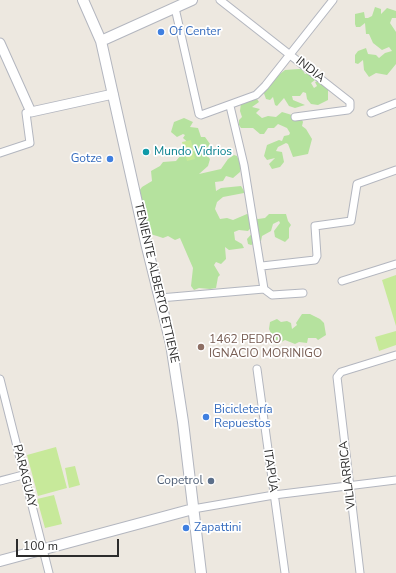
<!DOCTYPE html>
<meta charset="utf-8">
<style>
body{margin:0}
#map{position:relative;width:396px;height:573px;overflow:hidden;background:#ede8e0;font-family:"Nunito Sans",sans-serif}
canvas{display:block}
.scale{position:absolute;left:16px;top:539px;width:103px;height:18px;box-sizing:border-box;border:2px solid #2c2c2c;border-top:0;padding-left:5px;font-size:12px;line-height:14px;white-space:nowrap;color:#2c2c2c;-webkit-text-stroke:3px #fff;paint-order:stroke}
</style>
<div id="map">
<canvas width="396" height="573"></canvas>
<div class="scale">100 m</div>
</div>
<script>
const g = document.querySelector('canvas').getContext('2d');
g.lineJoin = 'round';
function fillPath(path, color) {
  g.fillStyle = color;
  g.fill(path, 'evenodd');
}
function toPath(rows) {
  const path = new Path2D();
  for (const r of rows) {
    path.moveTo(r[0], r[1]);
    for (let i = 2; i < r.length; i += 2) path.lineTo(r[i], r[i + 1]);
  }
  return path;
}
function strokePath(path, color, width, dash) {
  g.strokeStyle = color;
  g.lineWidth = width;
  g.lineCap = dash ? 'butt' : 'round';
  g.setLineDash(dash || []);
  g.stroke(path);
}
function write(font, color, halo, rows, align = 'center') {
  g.font = font + ' "Nunito Sans",sans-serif';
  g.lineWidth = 3.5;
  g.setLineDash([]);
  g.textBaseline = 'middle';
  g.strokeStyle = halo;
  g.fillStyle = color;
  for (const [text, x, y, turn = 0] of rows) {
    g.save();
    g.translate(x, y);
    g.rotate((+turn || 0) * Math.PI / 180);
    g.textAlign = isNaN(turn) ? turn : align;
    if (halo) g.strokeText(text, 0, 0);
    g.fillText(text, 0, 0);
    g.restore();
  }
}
const green = toPath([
 [375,7,381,9,381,14,387,8,396,11,396,18,392,18,390,23,396,32,396,64,387,75,376,73,369,77,364,70,363,60,358,64,355,63,355,55,358,51,366,48,368,54,376,55,379,58,385,53,392,51,389,47,382,50,373,43,369,34,366,34,365,23,360,27,356,27,355,24,355,14,364,12,365,18,368,18,372,16],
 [299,69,302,69,305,74,311,72,314,76,315,80,311,83,314,88,317,86,315,82,318,81,328,89,328,100,318,105,311,104,307,99,306,93,303,92,300,96,292,96,293,100,305,105,295,108,289,106,284,98,277,106,275,105,273,97,270,100,266,99,262,88,285,70],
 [257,99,259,102,252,107,260,109,256,113,262,118,268,116,276,117,282,112,292,115,294,119,300,116,303,122,302,126,306,129,312,139,308,154,293,157,288,144,286,143,278,147,276,151,282,152,284,162,280,167,272,169,269,164,275,158,267,160,264,156,267,145,279,140,282,141,284,136,289,135,290,133,287,128,278,124,274,128,268,128,264,134,260,134,253,128,241,128,239,125,239,120,242,117,240,111,241,103],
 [184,118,193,122,190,127,198,128,201,137,205,137,210,144,205,151,200,151,205,153,210,159,208,166,199,174,221,169,228,159,234,155,237,156,241,165,240,172,233,178,226,176,223,181,215,182,216,191,221,188,241,186,244,191,244,193,223,197,217,202,215,209,220,219,227,218,233,220,247,214,258,219,265,218,269,214,286,214,288,221,291,225,289,228,289,238,285,242,275,237,274,231,280,223,279,221,273,224,271,231,262,236,261,241,251,245,248,244,247,239,257,228,253,225,248,231,239,230,234,232,235,240,242,244,244,248,229,250,225,247,226,259,221,264,216,262,214,265,220,275,218,277,216,288,210,289,199,288,194,290,191,286,193,268,180,238,175,240,168,236,163,238,157,236,150,234,145,229,139,191,142,187,152,181,151,171,160,166,163,162,176,161,181,155,194,151,192,146,183,138,185,135,183,134,177,137,171,132,174,122],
 [302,314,310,314,320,319,324,323,326,335,318,340,316,338,308,338,307,343,299,342,295,344,285,340,276,345,269,329,270,322,277,319,281,322,287,321,291,323,292,329,297,325,296,323]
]);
const pitch = toPath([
 [191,140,195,159,187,161,182,142],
 [396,275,396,326,382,280],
 [396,331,396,345,379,351,375,337],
 [56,447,67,488,38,496,27,455],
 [75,466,80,485,69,488,65,468],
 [54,495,62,524,45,528,37,499]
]);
const minor = toPath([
 [220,0,350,102,350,108,348,110,295,117],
 [175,8,199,114,201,115,256,95,265,86,333,0],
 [230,106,244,165,264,289,272,295,303,293],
 [371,113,396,103],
 [0,153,30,143,26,113,31,112],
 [262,266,315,260,317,256,315,226,351,221,357,184,396,170],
 [342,281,396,264],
 [160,298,264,289],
 [257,369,285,573],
 [0,379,49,573],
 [0,481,23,475],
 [193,509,274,495,396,480],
 [360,573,337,377,341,372,396,355]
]);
const tertiary = toPath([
 [0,43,31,112,113,94]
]);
const secondary = toPath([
 [83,0,101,41,146,243,171,344,183,422,201,573],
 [101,41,192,0],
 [0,561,193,509]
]);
const markers = [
 [161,32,4,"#3f7fe0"],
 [146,152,4,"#0f9aa8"],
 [110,159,4,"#3f7fe0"],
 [201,347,4,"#8d6e63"],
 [206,417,4,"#3f7fe0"],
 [211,481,4,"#5c6f8a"],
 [186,528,4,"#3f7fe0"]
];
const shopNames = [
 ["Of Center",169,32],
 ["Gotze",102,159,"right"],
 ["Bicicletería",214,410],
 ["Repuestos",214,424],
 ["Zapattini",194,528]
];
const streetNames = [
 ["INDIA",310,70,38],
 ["TENIENTE ALBERTO ETTIENE",156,283,77],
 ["ITAPÚA",270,471,82],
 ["VILLARRICA",348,475,-97],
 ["PARAGUAY",24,476,76]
];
const cultureNames = [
 ["Mundo Vidrios",154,152]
];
const educationNames = [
 ["1462 PEDRO",209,340],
 ["IGNACIO MORINIGO",209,354]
];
const serviceNames = [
 ["Copetrol",203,481]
];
fillPath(green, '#b5e29e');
fillPath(pitch, '#c7e99a');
strokePath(minor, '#b3b6bf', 9);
strokePath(tertiary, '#b3b6bf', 11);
strokePath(secondary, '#b3b6bf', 12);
strokePath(minor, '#fff', 7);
strokePath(tertiary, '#fff', 9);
strokePath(secondary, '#fff', 10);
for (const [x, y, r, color] of markers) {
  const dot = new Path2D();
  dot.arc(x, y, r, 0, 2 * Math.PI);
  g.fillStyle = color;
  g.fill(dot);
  strokePath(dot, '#fff', 1.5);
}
write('12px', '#366cbe', '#fff', shopNames, 'left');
write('12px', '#2c2c2c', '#fff', streetNames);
write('12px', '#0d838f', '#fff', cultureNames, 'left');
write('12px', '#785e54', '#fff', educationNames, 'left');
write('12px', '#4e5e75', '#fff', serviceNames, 'right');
</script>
